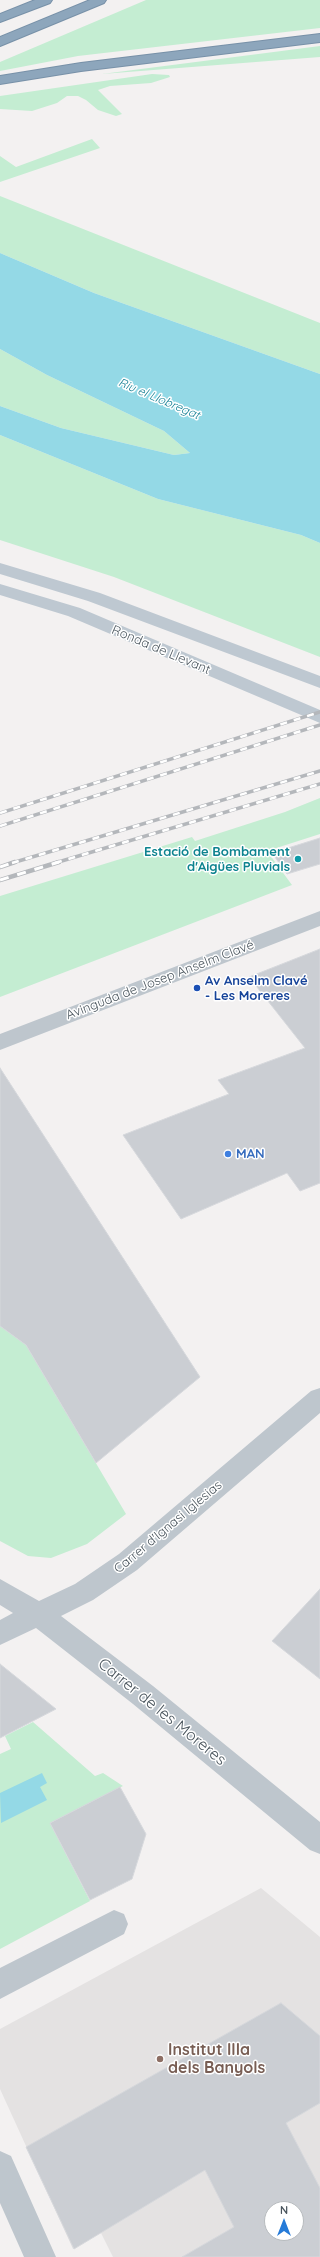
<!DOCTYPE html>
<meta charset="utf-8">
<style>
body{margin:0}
#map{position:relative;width:320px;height:2257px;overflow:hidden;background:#f3f1f1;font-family:Quicksand,sans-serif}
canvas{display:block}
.north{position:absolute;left:264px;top:2201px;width:40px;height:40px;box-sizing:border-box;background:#fff;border:1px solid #b7bbbe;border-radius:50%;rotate:0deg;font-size:11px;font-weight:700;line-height:16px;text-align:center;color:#4a555d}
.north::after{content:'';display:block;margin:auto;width:14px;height:18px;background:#267bd8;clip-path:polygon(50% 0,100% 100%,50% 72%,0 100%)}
</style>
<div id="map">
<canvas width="320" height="2257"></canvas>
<div class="north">N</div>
</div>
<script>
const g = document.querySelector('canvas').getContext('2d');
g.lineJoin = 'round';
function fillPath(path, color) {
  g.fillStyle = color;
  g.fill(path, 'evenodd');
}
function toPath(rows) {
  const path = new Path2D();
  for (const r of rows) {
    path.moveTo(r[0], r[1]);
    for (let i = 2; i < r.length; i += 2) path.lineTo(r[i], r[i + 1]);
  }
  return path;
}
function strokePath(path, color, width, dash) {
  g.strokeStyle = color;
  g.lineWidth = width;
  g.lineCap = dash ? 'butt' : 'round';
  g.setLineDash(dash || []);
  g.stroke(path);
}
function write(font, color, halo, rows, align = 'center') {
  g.font = font + ' Quicksand,sans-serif';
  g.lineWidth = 3;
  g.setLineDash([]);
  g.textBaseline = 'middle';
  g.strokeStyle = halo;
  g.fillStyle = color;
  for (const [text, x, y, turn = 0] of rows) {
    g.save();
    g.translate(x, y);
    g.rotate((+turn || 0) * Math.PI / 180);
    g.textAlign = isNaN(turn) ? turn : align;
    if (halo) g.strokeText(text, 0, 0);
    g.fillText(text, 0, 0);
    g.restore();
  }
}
const education = toPath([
 [261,1888,320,1937,320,2257,113,2257,101,2233,73,2249,0,2089,0,2029],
 [272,2209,296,2209,296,2233,272,2233]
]);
const green = toPath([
 [146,0,320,0,320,28,78,56,0,71,0,62],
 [320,46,320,57,102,74,266,53],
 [152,74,169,75,170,77,151,83,110,86,98,90,122,114,116,116,98,110,86,100,78,96,67,96,57,103,32,111,0,109,0,96],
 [92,139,100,148,0,182,0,156,16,167],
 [0,196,320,323,320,374,94,293,0,253],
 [0,349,47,375,164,431,190,453,174,455,61,428,0,406],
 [0,435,158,499,301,535,320,543,320,657,114,577,0,540],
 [320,798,320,834,267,851,292,885,0,997,0,896,192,837,195,841,285,812],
 [0,1326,26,1345,126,1514,87,1544,51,1558,28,1556,0,1541],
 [33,1722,95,1776,103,1773,123,1786,50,1823,90,1901,0,1949,0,1754,11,1749,5,1736]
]);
const water = toPath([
 [0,253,94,293,320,374,320,543,301,535,158,499,0,435,0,406,61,428,174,455,190,453,164,431,47,375,0,349],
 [42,1773,47,1783,40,1787,47,1800,1,1823,0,1793]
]);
const building = toPath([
 [320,838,320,864,287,874,272,853,320,838],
 [320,949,320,1183,300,1191,287,1173,181,1219,123,1135,229,1094,218,1080,305,1048,249,977,320,949],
 [0,1068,200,1377,96,1463,26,1345,0,1326,0,1068],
 [320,1589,320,1679,272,1641,320,1589],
 [0,1664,56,1709,0,1738,0,1664],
 [120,1787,146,1834,132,1879,90,1900,50,1823,120,1787],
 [281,2003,320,2036,320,2103,286,2123,320,2188,320,2257,182,2257,234,2227,205,2170,74,2249,26,2147,281,2003],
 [272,2209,296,2209,296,2233,272,2233,272,2209]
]);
const street = toPath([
 [320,911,320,926,0,1050,0,1034,320,911],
 [320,1388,320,1413,137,1570,93,1600,61,1616,153,1686,320,1822,320,1854,310,1850,133,1704,36,1628,0,1645,0,1620,13,1613,0,1605,0,1579,39,1601,75,1584,119,1554,311,1391,320,1388],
 [114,1910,124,1914,128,1924,124,1934,0,1999,0,1968,114,1910],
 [0,2151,11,2156,56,2257,24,2257,0,2203,0,2151]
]);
const secondary = toPath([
 [0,563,100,593,320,676,320,688,88,601,0,574,0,563],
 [0,584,80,608,320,710,320,723,68,616,0,595,0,584]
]);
const highway = toPath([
 [35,0,52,0,50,3,0,22,0,14,35,0],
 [90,0,106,0,104,3,0,46,0,37,90,0],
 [320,34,320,42,81,71,0,84,0,76,81,63,320,34]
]);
const railFar1 = toPath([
 [0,813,320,712],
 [0,826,320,725],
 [12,863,320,771],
 [55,863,320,784]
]);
const rail = toPath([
 [0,867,15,862],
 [0,880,59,862]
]);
const markers = [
 [298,859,4,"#0f9aa8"],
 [197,988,4,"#1a4fb4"],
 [228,1154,4,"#3f7fe0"],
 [160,2059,4,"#8d6e63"]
];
const farWaternames = [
 ["Riu el Llobregat",159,399,23]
];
const streetNames = [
 ["Ronda de Llevant",161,650,23],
 ["Avinguda de Josep Anselm Clavé",160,980,-21],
 ["Carrer d'Ignasi Iglesias",168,1527,-40]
];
const cultureNames = [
 ["Estació de Bombament",290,852],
 ["d'Aigües Pluvials",290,867]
];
const transitNames = [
 ["Av Anselm Clavé",205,981],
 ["- Les Moreres",205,996]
];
const shopNames = [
 ["MAN",236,1154]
];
const nearStreetnames = [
 ["Carrer de les Moreres",162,1712,39]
];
const nearEducationnames = [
 ["Institut Illa",168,2050],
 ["dels Banyols",168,2068]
];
fillPath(education, '#e4e2e2');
fillPath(green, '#c4edd2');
fillPath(water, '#94d9e6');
fillPath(building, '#cbced3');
strokePath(building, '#d6d8dc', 1);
strokePath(highway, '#7891a8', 2);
fillPath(street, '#bec6cd');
fillPath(secondary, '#bec8d1');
fillPath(highway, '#8da6bc');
strokePath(railFar1, '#b4b7bb', 3.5);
strokePath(rail, '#b4b7bb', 4.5);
strokePath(railFar1, '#fff', 2.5, [7]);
strokePath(rail, '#fff', 3, [9]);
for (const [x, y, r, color] of markers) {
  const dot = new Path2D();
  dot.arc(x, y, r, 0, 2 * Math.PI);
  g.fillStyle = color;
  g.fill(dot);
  strokePath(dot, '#fff', 1.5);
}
write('italic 12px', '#168095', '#fff', farWaternames);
write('13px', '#4a555d', '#fff', streetNames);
write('bold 13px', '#0d838f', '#fff', cultureNames, 'right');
write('bold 13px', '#164399', '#fff', transitNames, 'left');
write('bold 13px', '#366cbe', '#fff', shopNames, 'left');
write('16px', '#4a555d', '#fff', nearStreetnames);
write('bold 16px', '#785e54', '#fff', nearEducationnames, 'left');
</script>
